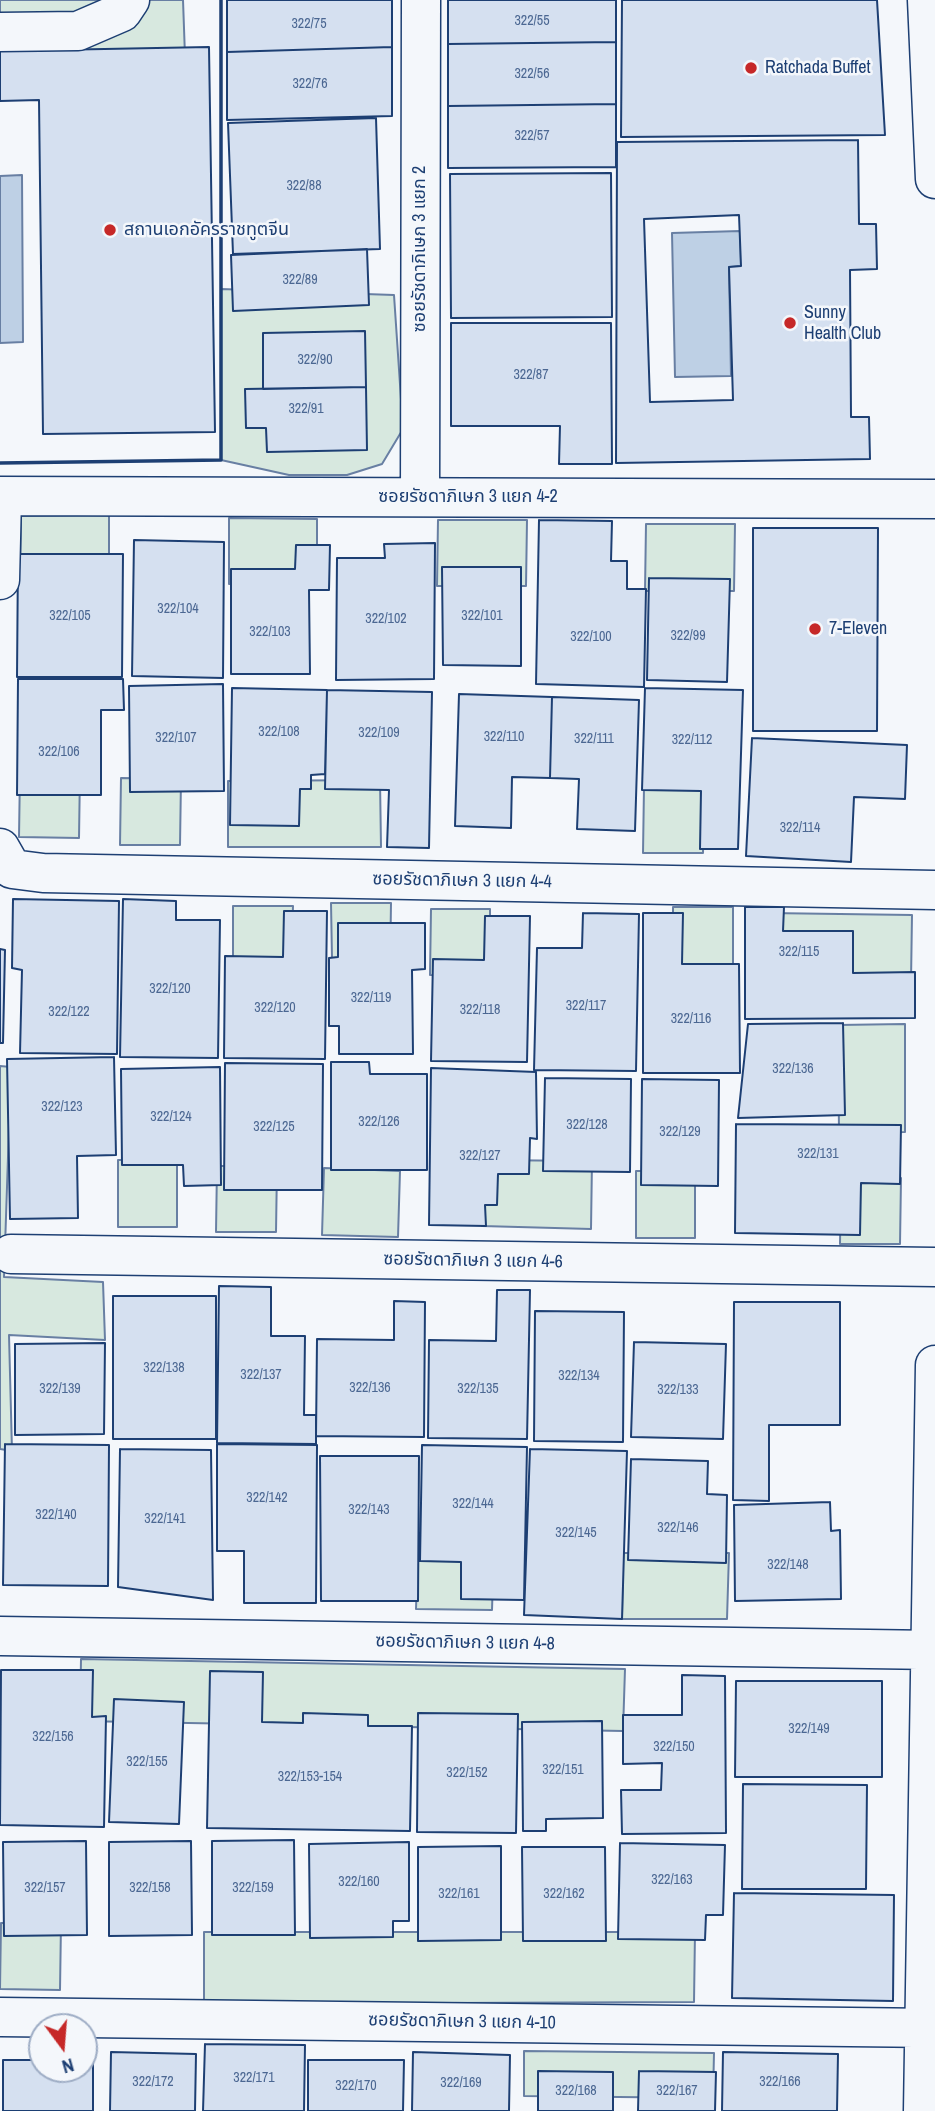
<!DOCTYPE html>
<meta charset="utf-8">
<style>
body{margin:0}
#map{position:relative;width:935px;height:2111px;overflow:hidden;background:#f4f7fb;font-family:"Archivo Narrow",sans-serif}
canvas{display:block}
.north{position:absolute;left:28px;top:2013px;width:70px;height:70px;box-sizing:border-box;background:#f4f7fb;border:2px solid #9eadc5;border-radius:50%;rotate:164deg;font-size:19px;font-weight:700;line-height:28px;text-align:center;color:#1d3f73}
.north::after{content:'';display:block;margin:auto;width:24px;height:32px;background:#c62828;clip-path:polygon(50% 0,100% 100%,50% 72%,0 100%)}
</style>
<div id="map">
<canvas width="935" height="2111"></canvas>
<div class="north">N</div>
</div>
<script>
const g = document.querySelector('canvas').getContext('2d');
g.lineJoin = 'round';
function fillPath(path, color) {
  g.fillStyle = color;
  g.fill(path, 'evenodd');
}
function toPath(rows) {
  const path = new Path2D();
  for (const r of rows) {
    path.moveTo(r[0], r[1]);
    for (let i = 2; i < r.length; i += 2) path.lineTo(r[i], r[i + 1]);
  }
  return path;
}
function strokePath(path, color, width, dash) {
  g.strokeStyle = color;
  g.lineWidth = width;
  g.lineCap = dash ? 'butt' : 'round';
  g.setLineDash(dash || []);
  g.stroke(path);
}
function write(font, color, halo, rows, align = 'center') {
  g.font = font + ' "Archivo Narrow","Noto Sans Thai",sans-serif';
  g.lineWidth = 5;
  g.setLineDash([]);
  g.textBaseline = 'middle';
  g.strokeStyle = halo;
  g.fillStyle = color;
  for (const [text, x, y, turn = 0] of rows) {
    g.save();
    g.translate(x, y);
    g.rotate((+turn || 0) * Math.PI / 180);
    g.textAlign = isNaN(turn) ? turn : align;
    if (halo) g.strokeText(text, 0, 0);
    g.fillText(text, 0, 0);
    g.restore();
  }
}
const green = toPath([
 [0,0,183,0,185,56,0,82,0,0],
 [221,289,394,295,403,429,382,464,347,475,289,475,221,460,221,289],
 [109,515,109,582,20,582,21,516,109,515],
 [229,518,317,519,317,585,229,584,229,518],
 [438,520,527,520,526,586,437,586,438,520],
 [646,524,735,524,734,591,645,591,646,524],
 [20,771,80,771,79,838,19,837,20,771],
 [121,778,181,779,180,845,120,845,121,778],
 [380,780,381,847,228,847,228,781,380,780],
 [644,787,704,787,703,853,643,853,644,787],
 [331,903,391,903,390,969,332,959,331,903],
 [233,906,293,906,291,972,233,972,233,906],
 [673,907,733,907,733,974,673,974,673,907],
 [431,909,490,909,490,976,430,975,431,909],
 [768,913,912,915,911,981,852,981,768,946,768,913],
 [905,1024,905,1132,839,1133,838,1025,905,1024],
 [0,1066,11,1067,4,1277,103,1282,105,1340,9,1335,12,1451,0,1449,0,1066],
 [118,1160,177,1160,177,1227,118,1227,118,1160],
 [484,1160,592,1161,591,1229,482,1226,484,1160],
 [217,1166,277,1166,276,1232,216,1232,217,1166],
 [324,1168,400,1171,398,1237,322,1235,324,1168],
 [636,1171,695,1171,695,1238,636,1238,636,1171],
 [841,1177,901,1178,900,1244,840,1244,841,1177],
 [418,1543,494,1544,492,1610,416,1609,418,1543],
 [623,1553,729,1553,727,1619,622,1619,623,1553],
 [81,1659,625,1669,623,1731,80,1721,81,1659],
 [1,1923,61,1923,60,1990,0,1989,1,1923],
 [204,1932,695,1932,694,2002,204,2004,204,1932],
 [524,2051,714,2053,713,2098,524,2096,524,2051]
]);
const water = toPath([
 [22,175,23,342,0,343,0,176,22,175],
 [740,231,741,266,729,267,731,376,675,377,672,233,740,231]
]);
const building = toPath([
 [227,0,392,0,392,47,227,52,227,0],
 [448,0,616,0,616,42,448,44,448,0],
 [622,0,877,0,885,135,621,137,622,0],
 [616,42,616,104,448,106,448,44,616,42],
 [209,47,215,432,43,434,39,100,0,101,0,51,209,47],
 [392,47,392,116,227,120,227,52,392,47],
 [616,104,616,167,448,168,448,106,616,104],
 [376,118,380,249,233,254,228,123,376,118],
 [858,140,859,224,876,224,877,269,850,270,851,417,869,417,870,459,616,463,617,142,858,140],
 [739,215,741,266,729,267,733,400,650,402,644,219,739,215],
 [611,173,612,317,451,318,450,174,611,173],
 [367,249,369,305,233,311,231,255,367,249],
 [451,323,611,323,612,464,559,464,560,426,451,426,451,323],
 [365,331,366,387,263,389,263,333,365,331],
 [366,387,367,450,267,452,266,428,246,428,245,389,366,387],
 [539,520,612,521,611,561,627,561,627,589,646,589,644,687,536,684,539,520],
 [753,528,878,528,877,731,753,731,753,528],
 [134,540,224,542,223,678,132,676,134,540],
 [435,543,434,679,336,680,337,558,385,558,384,544,435,543],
 [296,545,330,545,329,590,309,590,310,674,231,674,231,569,295,569,296,545],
 [18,554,123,554,122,677,17,677,18,554],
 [442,567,521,567,521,666,443,665,442,567],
 [649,578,730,579,727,682,647,680,649,578],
 [18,679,123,679,124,710,101,710,101,795,17,795,18,679],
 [223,684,224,791,130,792,129,686,223,684],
 [232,688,327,690,325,774,311,775,311,789,300,789,299,826,230,825,232,688],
 [645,688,743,690,738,849,700,849,701,791,642,790,645,688],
 [327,690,432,692,429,848,387,847,389,790,325,789,327,690],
 [459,694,552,697,550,778,512,777,511,828,455,826,459,694],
 [552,697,639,700,635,831,577,829,579,779,550,778,552,697],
 [752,738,907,745,905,799,854,797,851,862,746,856,752,738],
 [13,899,119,901,117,1054,20,1053,22,970,12,968,13,899],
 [123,899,176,901,176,920,220,920,218,1058,120,1057,123,899],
 [745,907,784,907,783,931,853,931,853,973,915,972,915,1018,745,1019,745,907],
 [284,911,327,911,325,1059,224,1058,225,956,283,957,284,911],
 [583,913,639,914,636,1071,534,1070,537,948,582,948,583,913],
 [643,913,683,913,682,964,739,964,740,1073,643,1073,643,913],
 [485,916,530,916,527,1062,431,1061,433,959,484,960,485,916],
 [338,923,425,923,425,969,412,970,413,1054,339,1054,339,1026,329,1026,329,958,338,957,338,923],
 [0,949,5,950,3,1043,0,1043,0,949],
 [843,1023,845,1115,738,1118,748,1024,843,1023],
 [114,1057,116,1155,77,1156,78,1218,10,1219,7,1059,114,1057],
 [331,1062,369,1062,370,1074,427,1074,427,1170,331,1170,331,1062],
 [225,1063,323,1064,322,1190,224,1190,225,1063],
 [220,1067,221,1185,184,1186,183,1165,122,1165,121,1069,220,1067],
 [431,1068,536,1072,537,1139,530,1138,529,1174,498,1174,497,1205,485,1205,486,1226,429,1225,431,1068],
 [545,1078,631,1079,630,1172,543,1171,545,1078],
 [642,1079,719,1080,718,1186,641,1185,642,1079],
 [736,1124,901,1125,900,1184,861,1183,860,1235,735,1233,736,1124],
 [219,1286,271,1287,271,1336,305,1336,304,1415,316,1415,316,1444,217,1443,219,1286],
 [497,1290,530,1290,527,1439,428,1438,429,1340,496,1341,497,1290],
 [113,1296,216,1296,216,1439,113,1439,113,1296],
 [394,1301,425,1302,424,1437,316,1436,317,1339,394,1340,394,1301],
 [734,1302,840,1302,840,1425,769,1425,769,1501,733,1500,734,1302],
 [535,1311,624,1312,623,1442,534,1441,535,1311],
 [634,1342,726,1344,723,1439,631,1437,634,1342],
 [105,1343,104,1434,15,1435,15,1344,105,1343],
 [5,1444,109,1445,108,1586,3,1585,5,1444],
 [217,1444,317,1445,316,1603,244,1603,244,1551,217,1551,217,1444],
 [422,1445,527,1447,524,1600,461,1599,461,1562,420,1561,422,1445],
 [120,1449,211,1450,213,1600,118,1587,120,1449],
 [530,1449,627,1451,622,1619,524,1615,530,1449],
 [320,1456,419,1456,418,1601,321,1601,320,1456],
 [631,1459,708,1461,707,1494,727,1495,726,1563,628,1560,631,1459],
 [830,1502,831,1531,840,1530,841,1599,735,1601,734,1505,830,1502],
 [1,1670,93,1670,92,1717,106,1716,104,1827,0,1825,1,1670],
 [210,1671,263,1672,262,1722,303,1723,303,1713,368,1715,368,1726,412,1726,410,1831,207,1828,210,1671],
 [682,1675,725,1676,726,1833,622,1834,621,1790,661,1790,662,1763,623,1764,623,1715,682,1715,682,1675],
 [736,1681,882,1681,882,1777,735,1777,736,1681],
 [114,1699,184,1702,179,1824,109,1822,114,1699],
 [418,1713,518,1714,516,1833,417,1832,418,1713],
 [602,1721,603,1818,546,1819,546,1831,523,1831,522,1722,602,1721],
 [743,1784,867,1785,866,1889,742,1889,743,1784],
 [294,1840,295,1935,212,1935,212,1841,294,1840],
 [86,1841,87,1935,4,1936,3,1842,86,1841],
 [191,1841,192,1935,109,1936,109,1842,191,1841],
 [409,1842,409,1921,393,1921,393,1937,310,1938,309,1844,409,1842],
 [620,1843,725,1845,723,1915,706,1915,705,1940,618,1939,620,1843],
 [501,1846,501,1940,418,1941,418,1847,501,1846],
 [522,1847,605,1847,606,1941,523,1941,522,1847],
 [734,1893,894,1895,893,2001,732,1998,734,1893],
 [205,2044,305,2045,304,2111,203,2111,205,2044],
 [111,2052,196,2054,195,2111,110,2111,111,2052],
 [413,2052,510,2055,509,2111,412,2111,413,2052],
 [723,2052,838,2054,837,2111,722,2111,723,2052],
 [3,2060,42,2060,42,2069,84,2069,84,2060,93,2060,93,2111,3,2111,3,2060],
 [308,2060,404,2060,403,2111,308,2111,308,2060],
 [538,2071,613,2072,613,2111,538,2111,538,2071],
 [639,2071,716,2072,715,2111,638,2111,639,2071]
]);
const minor = toPath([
 [927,0,935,179],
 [0,32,78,31,122,12,130,0],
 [0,496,935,499],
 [420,497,421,0],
 [0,580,2,497],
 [0,848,12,869,43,873,935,890],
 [11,1254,935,1267],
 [0,1636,935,1650],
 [0,2017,935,2028],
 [923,2111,935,1365]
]);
const wall = toPath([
 [0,463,221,460,221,0]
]);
const markers = [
 [751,68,7,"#c62828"],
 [110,230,7,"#c62828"],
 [790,323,7,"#c62828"],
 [815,629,7,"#c62828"]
];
const numberNames = [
 ["322/55",532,21],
 ["322/75",309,24],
 ["322/56",532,74],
 ["322/76",310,84],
 ["322/57",532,136],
 ["322/88",304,186],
 ["322/89",300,280],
 ["322/90",315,360],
 ["322/87",531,375],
 ["322/91",306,409],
 ["322/104",178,609],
 ["322/105",70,616],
 ["322/101",482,616],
 ["322/102",386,619],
 ["322/103",270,632],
 ["322/99",688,636],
 ["322/100",591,637],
 ["322/108",279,732],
 ["322/109",379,733],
 ["322/110",504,737],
 ["322/107",176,738],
 ["322/111",594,739],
 ["322/112",692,740],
 ["322/106",59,752],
 ["322/114",800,828],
 ["322/115",799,952],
 ["322/120",170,989],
 ["322/119",371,998],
 ["322/117",586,1006],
 ["322/120",275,1008],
 ["322/118",480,1010],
 ["322/122",69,1012],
 ["322/116",691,1019],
 ["322/136",793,1069],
 ["322/123",62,1107],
 ["322/124",171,1117],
 ["322/126",379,1122],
 ["322/128",587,1125],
 ["322/125",274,1127],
 ["322/129",680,1132],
 ["322/131",818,1154],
 ["322/127",480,1156],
 ["322/138",164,1368],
 ["322/137",261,1375],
 ["322/134",579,1376],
 ["322/136",370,1388],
 ["322/139",60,1389],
 ["322/135",478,1389],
 ["322/133",678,1390],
 ["322/142",267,1498],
 ["322/144",473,1504],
 ["322/143",369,1510],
 ["322/140",56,1515],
 ["322/141",165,1519],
 ["322/146",678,1528],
 ["322/145",576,1533],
 ["322/148",788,1565],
 ["322/149",809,1729],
 ["322/156",53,1737],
 ["322/150",674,1747],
 ["322/155",147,1762],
 ["322/151",563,1770],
 ["322/152",467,1773],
 ["322/153-154",310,1777],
 ["322/163",672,1880],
 ["322/160",359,1882],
 ["322/157",45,1888],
 ["322/158",150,1888],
 ["322/159",253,1888],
 ["322/161",459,1894],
 ["322/162",564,1894],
 ["322/171",254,2078],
 ["322/172",153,2082],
 ["322/166",780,2082],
 ["322/169",461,2083],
 ["322/170",356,2086],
 ["322/168",576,2091],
 ["322/167",677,2091]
];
const poiNames = [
 ["Ratchada Buffet",765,68],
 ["สถานเอกอัครราชทูตจีน",124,230],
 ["Sunny",804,313],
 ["Health Club",804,334],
 ["7-Eleven",829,629]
];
const streetNames = [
 ["ซอยรัชดาภิเษก 3 แยก 2",420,249,-90],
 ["ซอยรัชดาภิเษก 3 แยก 4-2",468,497],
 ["ซอยรัชดาภิเษก 3 แยก 4-4",462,881,1],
 ["ซอยรัชดาภิเษก 3 แยก 4-6",473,1261,1],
 ["ซอยรัชดาภิเษก 3 แยก 4-8",465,1643,1],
 ["ซอยรัชดาภิเษก 3 แยก 4-10",462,2022,1]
];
fillPath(green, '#d7e8df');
strokePath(green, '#687fa3', 2);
fillPath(water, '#bed0e5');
strokePath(water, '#687fa3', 2);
fillPath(building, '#d5e0f0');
strokePath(building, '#1d3f73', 2);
strokePath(minor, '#1d3f73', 41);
strokePath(minor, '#f4f7fb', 38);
strokePath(wall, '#1d3f73', 3.5);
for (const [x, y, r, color] of markers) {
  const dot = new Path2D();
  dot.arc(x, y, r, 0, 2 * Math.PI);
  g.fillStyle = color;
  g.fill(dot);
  strokePath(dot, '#f4f7fb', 2.5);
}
write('14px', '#4b6792', null, numberNames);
write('18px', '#1d3f73', '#f4f7fb', poiNames, 'left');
write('18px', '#1d3f73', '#f4f7fb', streetNames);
</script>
